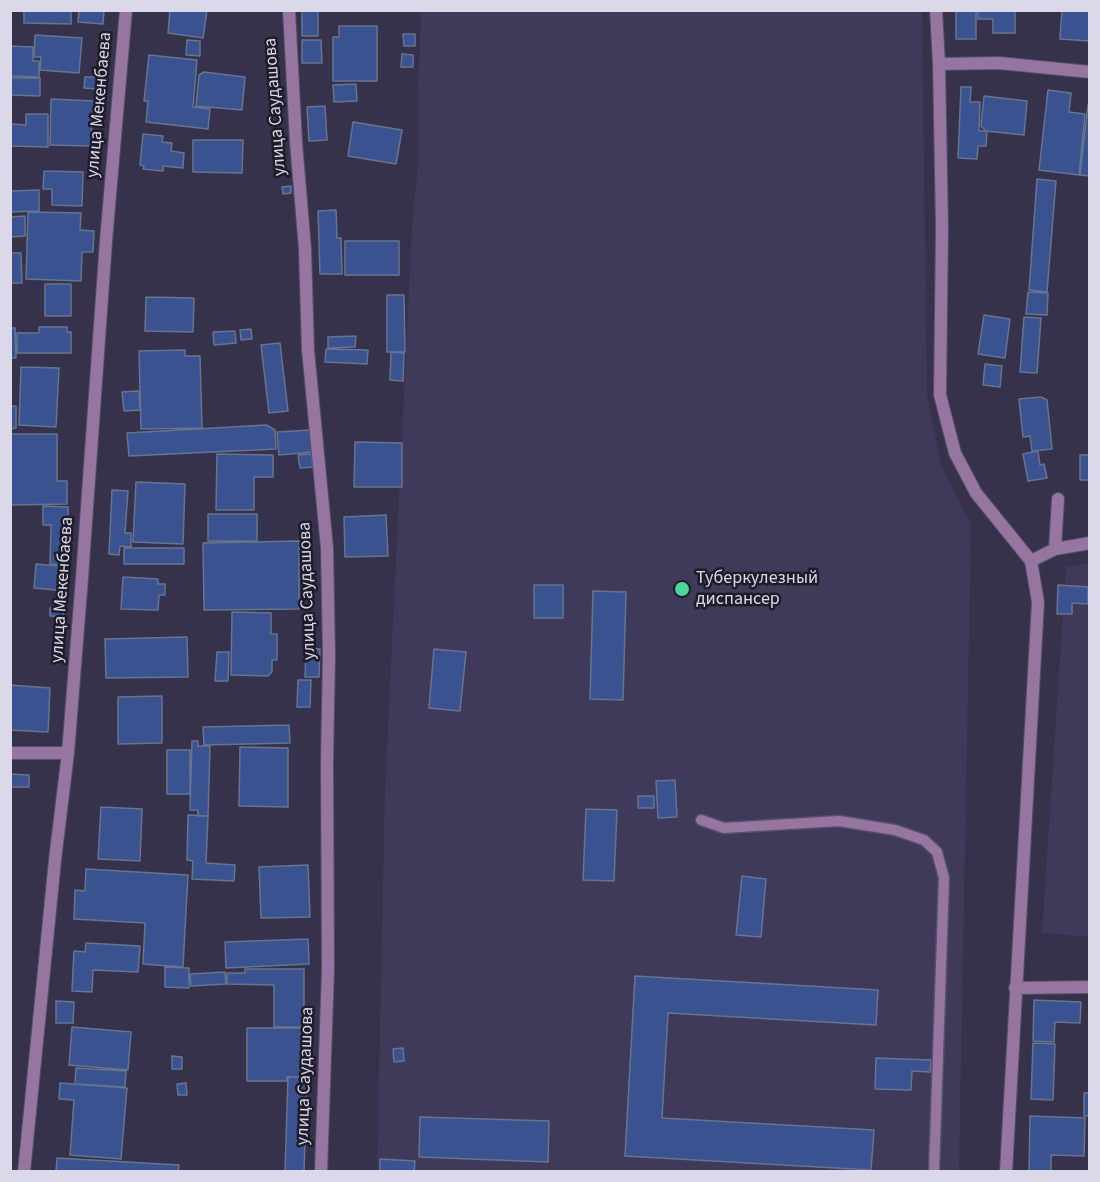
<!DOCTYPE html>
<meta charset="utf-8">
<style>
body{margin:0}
#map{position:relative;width:1100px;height:1182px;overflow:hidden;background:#37324c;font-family:"Source Sans 3",sans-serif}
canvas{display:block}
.frame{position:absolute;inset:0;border:12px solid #dad8e9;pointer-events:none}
</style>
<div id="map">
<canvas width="1100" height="1182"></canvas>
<div class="frame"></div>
</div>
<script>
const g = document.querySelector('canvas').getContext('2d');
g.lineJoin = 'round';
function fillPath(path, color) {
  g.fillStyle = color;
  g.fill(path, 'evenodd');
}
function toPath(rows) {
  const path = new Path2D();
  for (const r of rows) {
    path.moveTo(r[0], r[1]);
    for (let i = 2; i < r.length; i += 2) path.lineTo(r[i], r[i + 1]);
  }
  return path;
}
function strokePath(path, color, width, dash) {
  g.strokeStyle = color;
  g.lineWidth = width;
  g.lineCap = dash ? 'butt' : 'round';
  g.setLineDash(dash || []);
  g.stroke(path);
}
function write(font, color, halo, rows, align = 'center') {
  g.font = font + ' "Source Sans 3",sans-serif';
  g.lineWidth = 5;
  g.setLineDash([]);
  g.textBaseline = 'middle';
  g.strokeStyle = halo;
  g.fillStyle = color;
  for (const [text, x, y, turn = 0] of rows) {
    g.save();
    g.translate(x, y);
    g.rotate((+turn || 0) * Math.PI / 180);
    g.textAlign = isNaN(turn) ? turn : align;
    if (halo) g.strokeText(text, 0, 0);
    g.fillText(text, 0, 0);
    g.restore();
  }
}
const built = toPath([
 [421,11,922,11,927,395,941,465,971,525,959,1171,377,1172,385,790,412,226,419,154,418,97],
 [1089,563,1089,937,1042,933,1066,567]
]);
const building = toPath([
 [24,10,71,10,71,24,24,23,24,10],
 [79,10,104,10,103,24,78,22,79,10],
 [170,10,207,10,203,38,168,33,170,10],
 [302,10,318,10,318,36,302,36,302,10],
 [956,10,976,10,976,39,956,39,956,10],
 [978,10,1015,10,1015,33,993,33,993,19,978,19,978,10],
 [1062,10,1090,10,1090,41,1060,39,1062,10],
 [339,26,377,26,377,81,333,81,333,37,339,37,339,26],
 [403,34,415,34,415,46,404,46,403,34],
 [35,35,82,38,79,73,40,70,41,57,34,57,35,35],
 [187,40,200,41,200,56,186,55,187,40],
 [302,40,321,40,322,63,302,63,302,40],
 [10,46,33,47,33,61,39,61,39,77,10,76,10,46],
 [402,54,413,55,413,67,401,67,402,54],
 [149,55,197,60,193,107,210,109,208,129,146,122,148,101,144,101,149,55],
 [204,72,245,77,242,110,196,106,199,75,204,72],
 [85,77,96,77,96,89,84,88,85,77],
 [10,78,40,78,40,96,10,95,10,78],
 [356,84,357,101,334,102,333,85,356,84],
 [961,87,971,87,970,102,980,102,979,131,987,131,986,146,978,146,977,159,958,158,961,87],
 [1048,90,1071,93,1069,112,1085,114,1079,175,1039,170,1048,90],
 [984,96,1027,101,1024,135,986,131,981,126,984,96],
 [51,99,94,101,90,146,50,145,51,99],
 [1088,105,1090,105,1090,176,1080,175,1088,105],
 [325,106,327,140,309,141,307,107,325,106],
 [26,114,48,114,48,147,10,146,10,124,26,125,26,114],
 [353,122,402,130,396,164,348,156,353,122],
 [143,134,163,136,162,142,172,143,171,151,184,153,183,168,163,166,163,171,143,169,144,166,140,165,143,134],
 [193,140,243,140,242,173,193,172,193,140],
 [44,171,83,172,82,206,52,205,52,189,43,189,44,171],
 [1037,179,1056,181,1047,292,1029,290,1037,179],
 [291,186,291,193,283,194,282,187,291,186],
 [39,190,39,211,10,212,10,191,39,190],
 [336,210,337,238,341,238,342,274,320,274,318,211,336,210],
 [28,212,81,213,80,230,94,231,93,252,82,252,81,281,26,279,28,212],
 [25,216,25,236,10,237,10,217,25,216],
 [345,241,399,241,399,275,345,275,345,241],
 [10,253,21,253,22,283,10,283,10,253],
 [45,284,71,284,71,316,45,316,45,284],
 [1028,292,1048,293,1047,315,1026,314,1028,292],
 [387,295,404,295,405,352,387,352,387,295],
 [146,297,194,298,193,332,145,331,146,297],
 [984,315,1010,319,1005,358,978,354,984,315],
 [1024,317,1041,318,1037,373,1020,372,1024,317],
 [39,327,67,327,67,332,71,332,71,353,17,353,17,333,39,333,39,327],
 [10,328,15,328,16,358,10,358,10,328],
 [251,329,252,339,241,340,240,330,251,329],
 [235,331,236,343,214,345,213,332,235,331],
 [356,336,355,347,328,348,328,337,356,336],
 [280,343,288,411,269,413,261,345,280,343],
 [326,349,368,350,367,364,325,362,326,349],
 [185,350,185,356,200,356,202,428,141,429,139,351,185,350],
 [391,352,404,353,403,381,390,380,391,352],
 [985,364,1002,366,1000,387,983,385,985,364],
 [21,367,59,368,56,427,19,425,21,367],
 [139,391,140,410,124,411,122,392,139,391],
 [1041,397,1047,400,1052,449,1032,451,1030,436,1023,437,1019,399,1041,397],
 [10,406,16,406,16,428,10,429,10,406],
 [266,425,275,430,276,449,129,456,127,433,266,425],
 [310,430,312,452,279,455,277,432,310,430],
 [10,434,57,434,57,481,67,481,67,504,10,505,10,434],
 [355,442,402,443,402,487,354,487,355,442],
 [1038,451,1040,465,1044,464,1047,478,1028,481,1023,454,1038,451],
 [217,454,273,455,273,477,254,477,254,510,216,510,217,454],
 [311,454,313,467,300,468,298,455,311,454],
 [1080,455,1090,455,1090,480,1080,480,1080,455],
 [136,482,185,484,183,544,133,542,136,482],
 [112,490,128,491,125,533,131,533,131,547,120,546,119,555,109,554,112,490],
 [43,506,68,507,68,565,50,564,51,525,43,525,43,506],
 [208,514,257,514,257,541,208,541,208,514],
 [386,515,388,556,345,557,344,517,386,515],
 [299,541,299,609,204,610,203,543,299,541],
 [124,548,184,548,184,564,124,564,124,548],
 [36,564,68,567,66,591,34,588,36,564],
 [123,577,158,579,158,584,165,584,165,595,159,595,158,610,121,609,123,577],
 [534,585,563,585,563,618,534,618,534,585],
 [1058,585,1088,587,1088,604,1072,603,1072,614,1057,614,1058,585],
 [593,591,626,592,623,700,590,699,593,591],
 [50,608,64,609,63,617,50,616,50,608],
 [232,612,271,613,271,634,277,634,277,660,272,660,272,672,268,676,231,675,232,612],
 [187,637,188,677,106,678,105,639,187,637],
 [306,648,320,649,319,677,305,677,306,648],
 [434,649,466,652,460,711,429,708,434,649],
 [217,652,229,652,228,681,215,681,217,652],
 [298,680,311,680,310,707,297,707,298,680],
 [10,685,50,688,48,732,10,730,10,685],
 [162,696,162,743,118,744,118,697,162,696],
 [289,725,290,743,204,745,203,727,289,725],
 [192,741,198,741,198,746,210,746,208,816,198,816,198,810,190,810,192,741],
 [240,747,288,748,288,807,239,806,240,747],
 [167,750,190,750,190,794,167,794,167,750],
 [10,774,29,775,29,787,10,787,10,774],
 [675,780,677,817,658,818,656,781,675,780],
 [638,796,654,796,654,808,638,808,638,796],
 [101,807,142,809,140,861,98,859,101,807],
 [586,809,617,810,614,881,583,880,586,809],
 [188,815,208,816,206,863,235,865,234,881,192,879,193,861,187,860,188,815],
 [308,865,310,917,261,918,259,867,308,865],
 [86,869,188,875,183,967,143,964,145,923,74,919,75,890,85,891,86,869],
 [742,876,766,879,761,937,736,935,742,876],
 [308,939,309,964,226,968,225,942,308,939],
 [86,943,140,946,138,972,93,970,92,992,72,991,74,951,85,952,86,943],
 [165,967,189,968,189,988,165,987,165,967],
 [245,969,304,969,304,1027,274,1027,274,985,227,984,227,973,245,973,245,969],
 [225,972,226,984,191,986,190,974,225,972],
 [635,976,878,990,876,1025,668,1013,662,1118,874,1130,871,1170,625,1156,635,976],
 [1034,1000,1081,1002,1080,1023,1055,1022,1054,1042,1033,1041,1034,1000],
 [56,1001,74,1002,73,1023,56,1023,56,1001],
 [72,1027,131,1032,128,1070,69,1065,72,1027],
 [247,1028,303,1028,302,1045,307,1045,306,1077,287,1077,287,1081,247,1081,247,1028],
 [1033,1043,1055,1044,1053,1100,1031,1099,1033,1043],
 [403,1048,404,1061,394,1062,393,1049,403,1048],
 [172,1056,182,1057,182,1069,172,1069,172,1056],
 [876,1058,931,1060,930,1072,912,1071,911,1090,875,1089,876,1058],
 [76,1068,126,1071,125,1087,75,1084,76,1068],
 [288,1077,307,1078,304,1172,285,1172,288,1077],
 [60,1083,127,1088,121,1159,70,1155,74,1100,59,1099,60,1083],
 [186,1083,187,1095,178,1095,177,1084,186,1083],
 [1084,1093,1090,1093,1090,1116,1084,1116,1084,1093],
 [1030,1116,1085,1118,1084,1156,1051,1155,1051,1172,1029,1172,1030,1116],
 [420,1117,549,1121,548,1162,419,1157,420,1117],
 [57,1158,179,1165,178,1172,56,1172,57,1158],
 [380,1159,415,1161,414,1172,380,1172,380,1159]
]);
const service = toPath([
 [701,820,724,828,839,821,895,830,924,840,937,852,944,878,934,1172]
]);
const minor = toPath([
 [289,10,296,142,305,249,308,350,327,548,329,655,327,762,328,970,321,1172],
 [936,10,939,64,942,227,940,395,955,453,976,493,1031,561,1038,602,1006,1172],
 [939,64,999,63,1090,72],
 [1055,549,1058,499],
 [1031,561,1055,549,1090,543],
 [10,753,68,753],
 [1015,988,1090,987],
 [24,1172,55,860,68,753,82,578,106,241,126,10]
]);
const markers = [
 [682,589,8,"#4cd49b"]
];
const streetNames = [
 ["улица Мекенбаева",100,105,-85],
 ["улица Саудашова",276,107,-94],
 ["улица Мекенбаева",63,590,-86],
 ["улица Саудашова",308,591,-92],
 ["улица Саудашова",306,1076,-88]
];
const poiNames = [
 ["Туберкулезный",696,579],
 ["диспансер",696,600]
];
fillPath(built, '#3f395a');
fillPath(building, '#3a5290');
strokePath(building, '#677490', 1.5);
strokePath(service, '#545068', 13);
strokePath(minor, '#545068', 14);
strokePath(service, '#9675a0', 10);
strokePath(minor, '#9675a0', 12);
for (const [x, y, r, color] of markers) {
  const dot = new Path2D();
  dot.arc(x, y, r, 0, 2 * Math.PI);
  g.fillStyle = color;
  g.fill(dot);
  strokePath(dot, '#1e1c28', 2);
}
write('18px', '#dad8e9', '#1e1c28', streetNames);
write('18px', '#dad8e9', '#1e1c28', poiNames, 'left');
</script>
